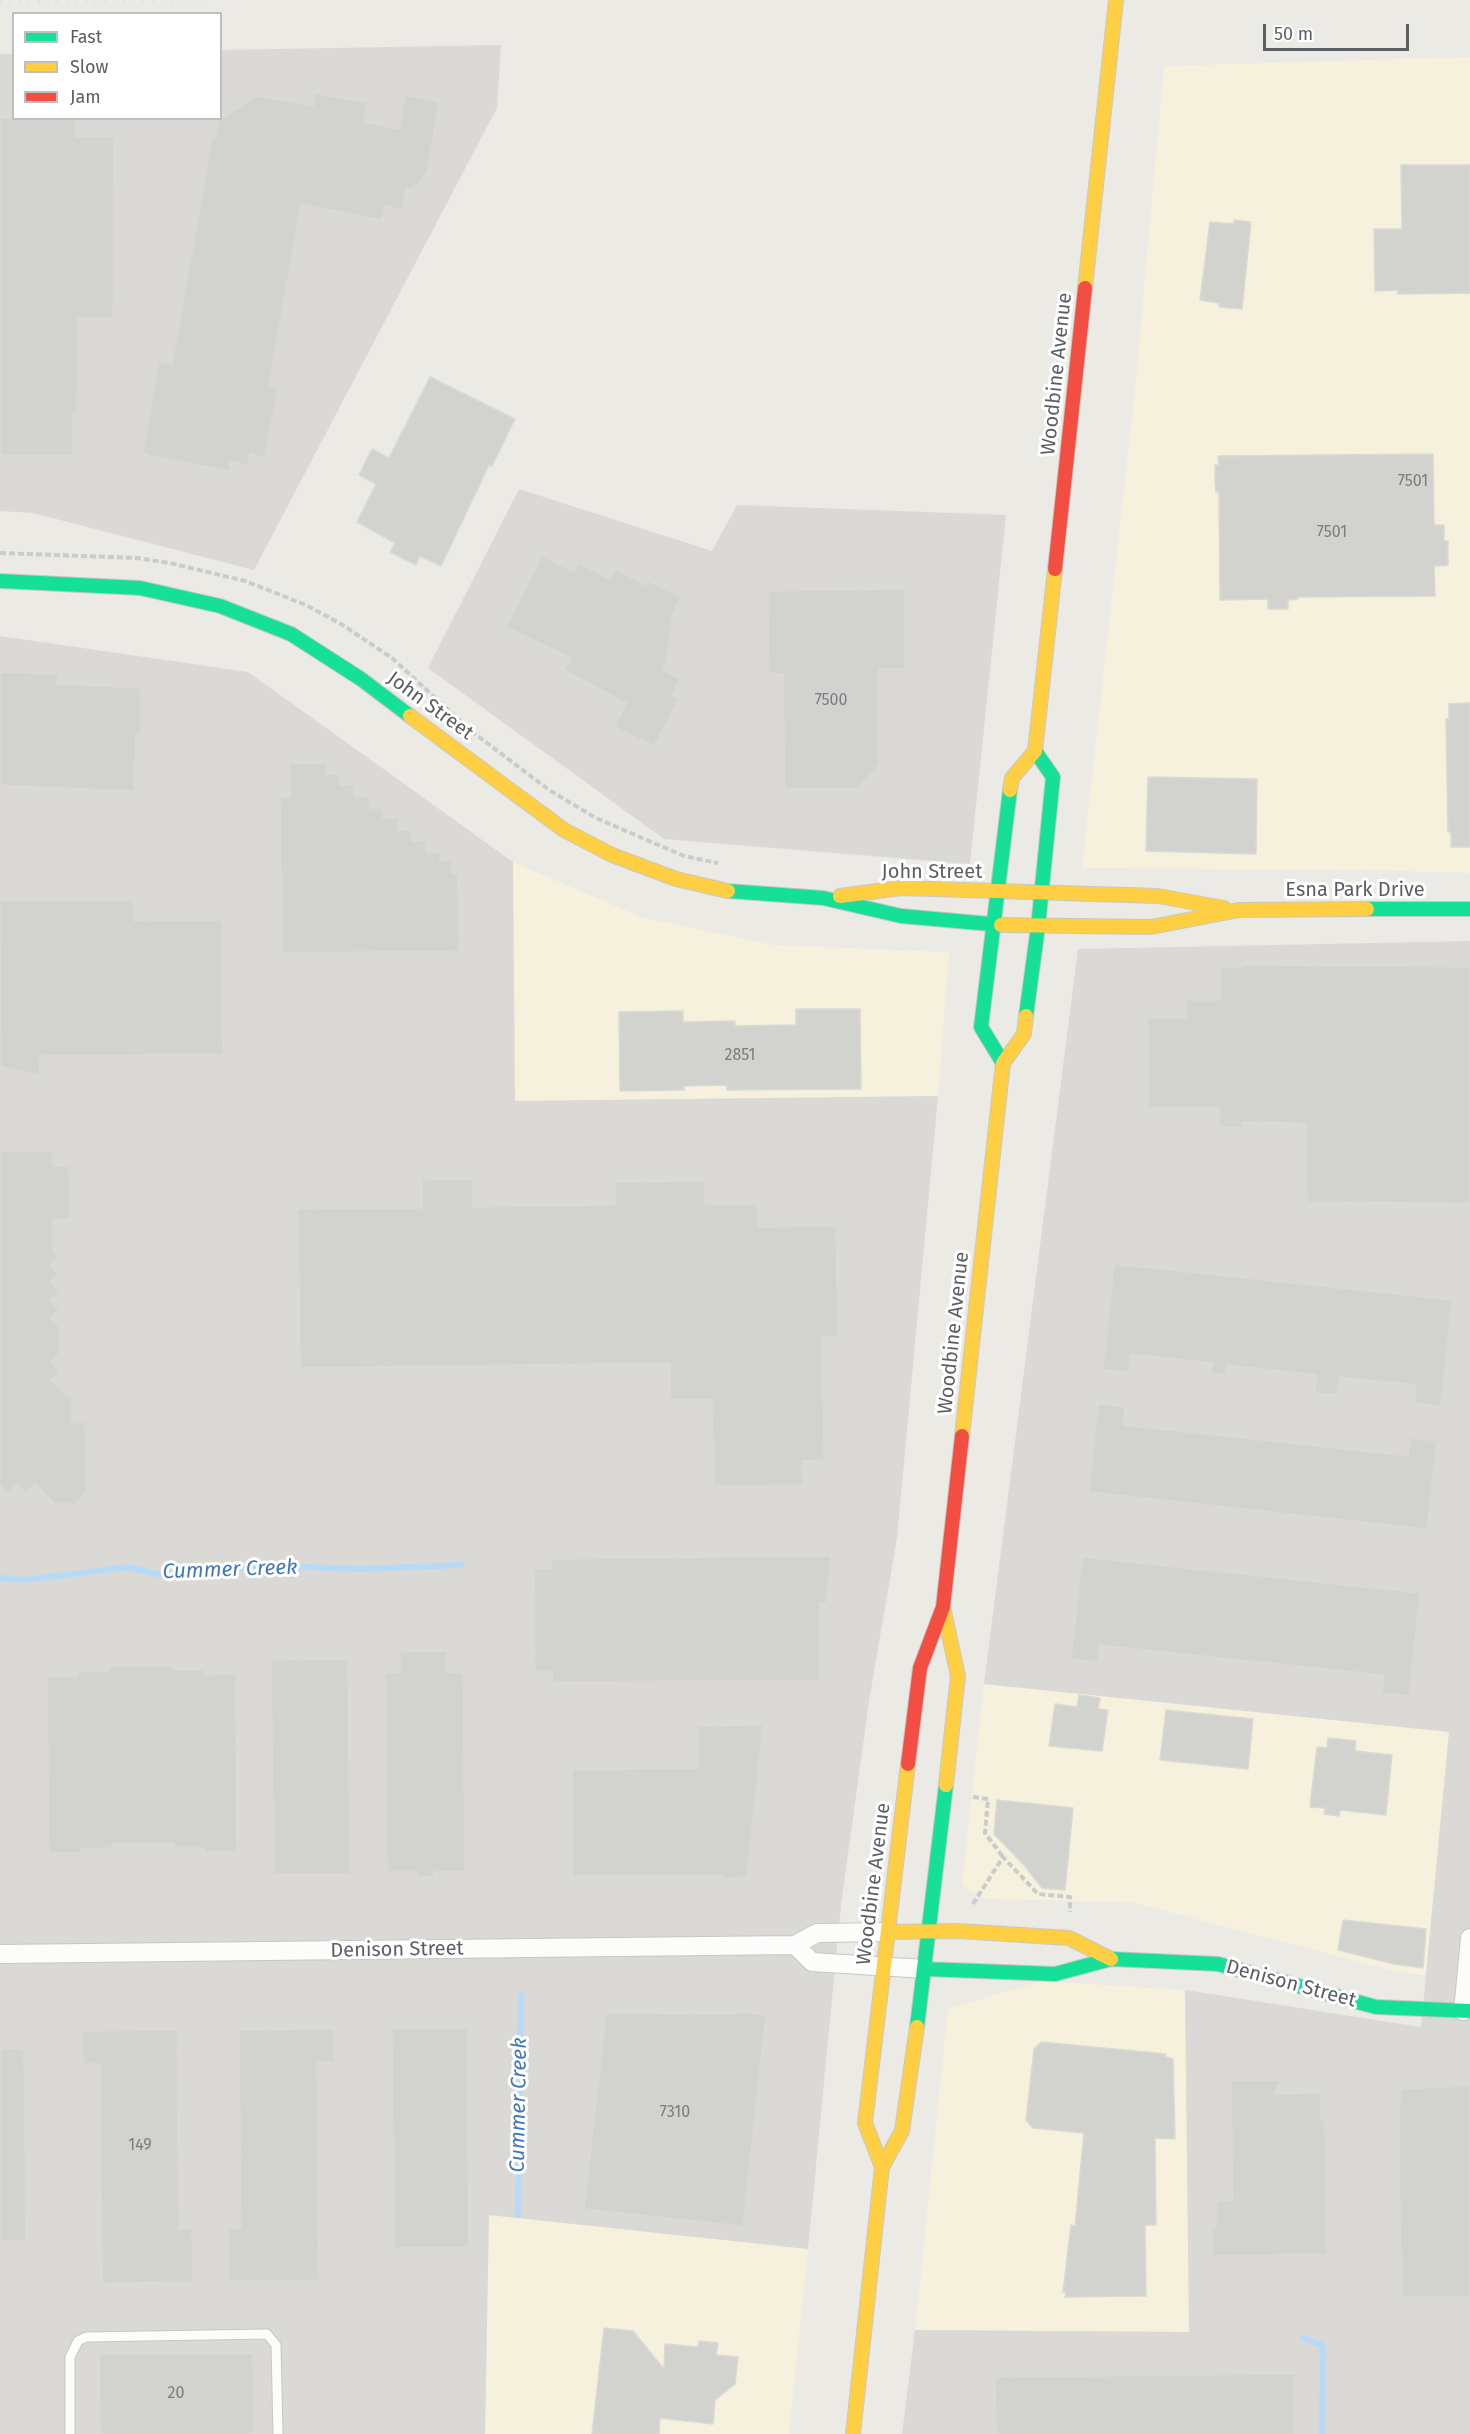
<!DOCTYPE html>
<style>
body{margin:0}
#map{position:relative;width:1470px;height:2434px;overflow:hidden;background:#ebeae5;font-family:"Fira Sans",sans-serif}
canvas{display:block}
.legend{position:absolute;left:12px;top:12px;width:210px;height:108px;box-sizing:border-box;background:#fff;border:2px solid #bdbfc1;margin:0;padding:8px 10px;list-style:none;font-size:18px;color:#5b5e63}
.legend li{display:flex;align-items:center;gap:12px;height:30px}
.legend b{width:30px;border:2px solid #bdbfc1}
.scale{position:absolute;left:1263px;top:24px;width:146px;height:27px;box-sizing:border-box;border:3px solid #5b5e63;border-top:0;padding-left:8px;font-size:18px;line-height:21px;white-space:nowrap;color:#5b5e63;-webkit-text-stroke:4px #fff;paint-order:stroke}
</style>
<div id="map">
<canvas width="1470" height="2434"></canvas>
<ul class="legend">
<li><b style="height:8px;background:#16e098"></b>Fast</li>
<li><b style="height:8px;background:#ffcf43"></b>Slow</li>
<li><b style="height:8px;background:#f24e42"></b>Jam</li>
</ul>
<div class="scale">50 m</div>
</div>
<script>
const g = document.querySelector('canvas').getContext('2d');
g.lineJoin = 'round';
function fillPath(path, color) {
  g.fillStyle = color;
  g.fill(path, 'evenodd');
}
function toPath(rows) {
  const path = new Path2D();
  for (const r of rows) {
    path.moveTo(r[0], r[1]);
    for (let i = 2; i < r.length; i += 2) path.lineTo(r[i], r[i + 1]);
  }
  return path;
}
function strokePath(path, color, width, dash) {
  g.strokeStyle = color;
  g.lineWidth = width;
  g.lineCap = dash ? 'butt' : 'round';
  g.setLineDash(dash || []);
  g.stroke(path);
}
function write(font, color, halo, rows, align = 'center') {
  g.font = font + ' "Fira Sans",sans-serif';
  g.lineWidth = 6;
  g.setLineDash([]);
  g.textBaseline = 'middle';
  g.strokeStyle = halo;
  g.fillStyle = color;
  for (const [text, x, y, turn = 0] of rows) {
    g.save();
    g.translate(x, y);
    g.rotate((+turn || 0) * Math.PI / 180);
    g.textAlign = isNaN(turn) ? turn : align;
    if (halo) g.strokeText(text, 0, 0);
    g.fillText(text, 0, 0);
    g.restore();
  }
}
const commercial = toPath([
 [1470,57,1470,873,1368,870,1082,868,1135,390,1164,66],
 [513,862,641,917,773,945,949,952,938,1096,515,1101],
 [984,1684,1449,1732,1426,1975,1398,1972,1131,1902,985,1899,962,1885],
 [1041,1981,1185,1990,1189,2332,915,2330,948,2009],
 [489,2215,808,2249,789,2434,485,2434]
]);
const industrial = toPath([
 [501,45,497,108,254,570,33,513,0,511,0,54,13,54,14,118,220,118,221,50],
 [519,489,712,551,737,505,1006,515,970,864,664,839,428,668],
 [0,636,248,672,513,862,515,1101,938,1096,897,1538,869,1701,841,1905,808,2249,489,2215,485,2434,0,2434],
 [1470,941,1470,2434,902,2434,915,2330,1189,2332,1185,1990,1421,2027,1449,1732,984,1684,1078,949]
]);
const stream = toPath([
 [0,1578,25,1580,127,1567,157,1574,216,1574,253,1565,361,1569,461,1565],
 [518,2215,521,1995],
 [1303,2338,1323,2346,1322,2434]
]);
const building = toPath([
 [315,93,367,103,364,122,399,129,405,95,439,102,427,172,418,186,414,186,413,189,406,188,402,210,384,205,382,220,301,204,269,386,278,388,264,458,250,453,248,466,230,461,230,471,146,455,143,450,159,362,172,364,212,138,215,138,218,121,256,96,313,106,315,93],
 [0,118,75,118,75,137,114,137,113,318,78,318,77,413,73,413,73,455,0,455,0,118],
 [1401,165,1470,165,1470,293,1398,294,1398,290,1375,291,1374,229,1402,229,1401,165],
 [1234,220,1251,222,1242,309,1219,307,1219,303,1200,300,1210,222,1234,224,1234,220],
 [430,377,515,419,492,466,489,465,441,566,420,556,416,565,390,552,395,543,357,522,376,484,359,475,372,449,389,458,430,377],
 [1433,454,1434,525,1444,525,1444,541,1448,541,1448,565,1434,566,1435,596,1298,597,1298,599,1288,600,1288,609,1268,609,1268,599,1220,600,1219,492,1216,492,1215,481,1215,465,1219,465,1218,456,1433,454],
 [542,556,574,572,579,563,610,579,615,569,646,585,648,581,681,597,673,613,667,659,663,670,680,679,672,695,679,698,654,746,615,727,626,703,564,670,571,658,506,627,542,556],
 [905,589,905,669,879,669,879,765,857,788,785,789,783,674,769,673,768,591,905,589],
 [0,672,58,674,57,684,141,688,141,734,136,734,134,791,0,785,0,672],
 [1470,703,1470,847,1451,847,1451,832,1448,832,1446,719,1449,719,1449,704,1470,703],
 [326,763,326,774,340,774,340,785,354,785,354,796,369,796,370,808,383,808,383,818,398,818,398,830,412,830,412,841,426,841,426,852,440,852,440,861,451,861,452,873,458,873,459,951,282,953,280,797,290,797,290,764,326,763],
 [1148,777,1257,779,1256,854,1146,851,1148,777],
 [133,900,134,921,222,920,223,1054,39,1056,40,1075,1,1067,0,901,133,900],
 [1242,965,1470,967,1470,1203,1307,1202,1306,1123,1242,1122,1242,1127,1220,1127,1219,1107,1148,1107,1148,1018,1186,1018,1186,1000,1220,1000,1220,967,1242,967,1242,965],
 [796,1009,860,1009,861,1089,727,1090,727,1085,684,1086,684,1090,620,1091,619,1012,683,1011,683,1022,735,1021,735,1026,796,1025,796,1009],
 [53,1151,53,1166,69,1166,70,1219,53,1219,53,1251,58,1256,49,1265,58,1274,50,1282,59,1292,50,1300,59,1310,50,1318,59,1327,59,1353,51,1362,60,1371,51,1380,67,1396,72,1396,72,1423,85,1422,86,1492,75,1504,55,1504,35,1484,26,1493,17,1484,8,1493,0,1485,0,1152,53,1151],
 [472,1179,473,1207,616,1205,615,1182,705,1181,705,1204,757,1204,758,1227,836,1226,838,1337,822,1337,824,1460,802,1461,803,1485,714,1486,712,1399,670,1400,670,1363,300,1368,298,1209,422,1208,422,1180,472,1179],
 [1114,1264,1452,1300,1441,1406,1415,1403,1416,1385,1339,1377,1337,1395,1315,1393,1317,1375,1227,1365,1226,1375,1211,1374,1213,1363,1131,1354,1129,1372,1103,1369,1114,1264],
 [1098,1404,1125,1407,1123,1425,1408,1456,1410,1438,1437,1441,1427,1529,1089,1492,1098,1404],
 [831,1556,826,1603,820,1602,819,1680,553,1682,552,1672,535,1672,534,1569,551,1569,551,1559,831,1556],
 [1082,1557,1420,1593,1409,1696,1382,1693,1384,1675,1099,1645,1098,1662,1071,1659,1082,1557],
 [447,1651,447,1673,463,1672,465,1871,434,1872,434,1876,418,1877,418,1872,387,1872,385,1673,400,1673,400,1652,447,1651],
 [348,1659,350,1874,274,1874,271,1660,348,1659],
 [109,1666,173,1666,173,1670,205,1670,204,1675,236,1674,237,1852,206,1852,205,1848,174,1848,174,1843,112,1844,112,1848,81,1849,81,1853,49,1853,47,1676,78,1676,78,1671,109,1671,109,1666],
 [1079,1695,1100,1698,1098,1709,1108,1710,1102,1751,1049,1746,1055,1704,1077,1707,1079,1695],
 [1166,1710,1253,1719,1248,1769,1160,1760,1166,1710],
 [763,1725,747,1877,721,1878,722,1875,573,1876,572,1770,699,1768,698,1726,763,1725],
 [1328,1738,1356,1741,1355,1751,1392,1755,1386,1815,1340,1810,1339,1816,1324,1814,1325,1808,1310,1807,1317,1747,1327,1748,1328,1738],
 [997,1800,1073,1808,1065,1890,1042,1888,1024,1865,994,1834,997,1800],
 [1343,1920,1426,1929,1423,1968,1394,1964,1338,1950,1343,1920],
 [737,2012,766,2015,743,2226,584,2209,606,2013,737,2014,737,2012],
 [467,2028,469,2247,394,2248,392,2029,467,2028],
 [334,2029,334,2062,317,2062,319,2280,228,2281,228,2228,241,2228,239,2030,334,2029],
 [177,2030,179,2229,192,2229,193,2282,102,2283,100,2064,83,2064,82,2031,177,2030],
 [1041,2042,1166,2054,1165,2057,1173,2059,1175,2139,1155,2138,1156,2225,1145,2225,1146,2296,1065,2297,1066,2293,1063,2292,1071,2225,1075,2226,1084,2133,1033,2128,1026,2120,1034,2049,1041,2042],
 [0,2049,24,2049,26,2241,0,2241,0,2049],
 [1279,2080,1275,2094,1320,2093,1321,2120,1325,2120,1327,2254,1212,2256,1212,2228,1216,2228,1216,2201,1233,2201,1231,2081,1279,2080],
 [1470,2086,1470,2297,1402,2297,1399,2165,1400,2089,1470,2086],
 [604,2328,633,2331,664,2369,665,2344,698,2347,699,2341,718,2343,716,2355,738,2357,735,2384,715,2400,713,2424,660,2418,659,2434,592,2434,604,2328],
 [253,2353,254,2434,100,2434,99,2354,253,2353],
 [1295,2374,1295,2434,996,2434,995,2377,1295,2374]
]);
const path = toPath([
 [0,553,137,558,170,563,245,581,306,605,341,624,392,658,470,730,549,790,596,818,684,856,718,863],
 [973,1797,988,1799,985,1833,1003,1857],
 [973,1904,1003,1857,1038,1894,1070,1897,1070,1912]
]);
const lane = toPath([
 [70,2434,70,2357,78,2341,86,2337,267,2334,276,2345,278,2434]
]);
const street = toPath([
 [795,1945,812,1962,925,1969],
 [0,1954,795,1945,817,1933,888,1932],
 [1463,2011,1470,1938]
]);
const fast = toPath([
 [0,581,140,588,220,606,291,634,361,679,410,716],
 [728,891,823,898,901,916,1001,925],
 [1367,909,1470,909],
 [1026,1016,1038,927,1053,777,1035,751],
 [1003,1063,981,1027,1010,790],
 [925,1969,1055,1974,1111,1959,1218,1964,1376,2007,1470,2011],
 [917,2027,946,1785]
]);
const slow = toPath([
 [1085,288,1116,0],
 [410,716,564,830,612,855,676,879,728,891],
 [1010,790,1012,778,1035,751,1055,569],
 [840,896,901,888,1158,896,1224,908],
 [1001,925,1151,927,1239,910,1367,909],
 [962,1436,1003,1063,1024,1034,1026,1016],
 [943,1607,958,1676,946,1785],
 [888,1932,958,1931,1069,1938,1111,1959],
 [882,2167,865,2123,908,1764],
 [853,2434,882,2167,902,2131,917,2027]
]);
const jam = toPath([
 [1055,569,1085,288],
 [908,1764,920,1668,943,1607,962,1436]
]);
const rail = toPath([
 [0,2,203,0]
]);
const numberNames = [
 ["7501",1413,482],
 ["7501",1332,533],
 ["7500",831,701],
 ["2851",740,1056],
 ["7310",675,2113],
 ["149",140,2146],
 ["20",176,2394]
];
const streetNames = [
 ["Woodbine Avenue",1057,374,-84],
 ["John Street",430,706,36],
 ["John Street",932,872],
 ["Esna Park Drive",1355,890],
 ["Woodbine Avenue",954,1333,-84],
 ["Woodbine Avenue",874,1884,-83],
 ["Denison Street",397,1950,-1],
 ["Denison Street",1291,1984,15]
];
const waterNames = [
 ["Cummer Creek",230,1570,-2],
 ["Cummer Creek",519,2105,-89]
];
fillPath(commercial, '#f5f1dd');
fillPath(industrial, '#dbd9d5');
strokePath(stream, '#b7daf7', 6);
fillPath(building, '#d2d2cf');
strokePath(building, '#dad9d4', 1.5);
strokePath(lane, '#c7c7c6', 11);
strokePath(street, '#c7c7c6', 20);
strokePath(fast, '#c8c8c7', 16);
strokePath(slow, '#c8c8c7', 16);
strokePath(jam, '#c8c8c7', 16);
strokePath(path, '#c8ccca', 4, [6, 3]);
strokePath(lane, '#fcfcfb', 9);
strokePath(street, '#fcfcfb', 18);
strokePath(fast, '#16e098', 14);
strokePath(slow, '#ffcf43', 14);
strokePath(jam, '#f24e42', 14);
strokePath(rail, '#e2e2e2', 4.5, [1.5, 8]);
write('16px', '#7a7c7f', null, numberNames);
write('20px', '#5b5e63', '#fff', streetNames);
write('italic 21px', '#4078bb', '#fff', waterNames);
</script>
